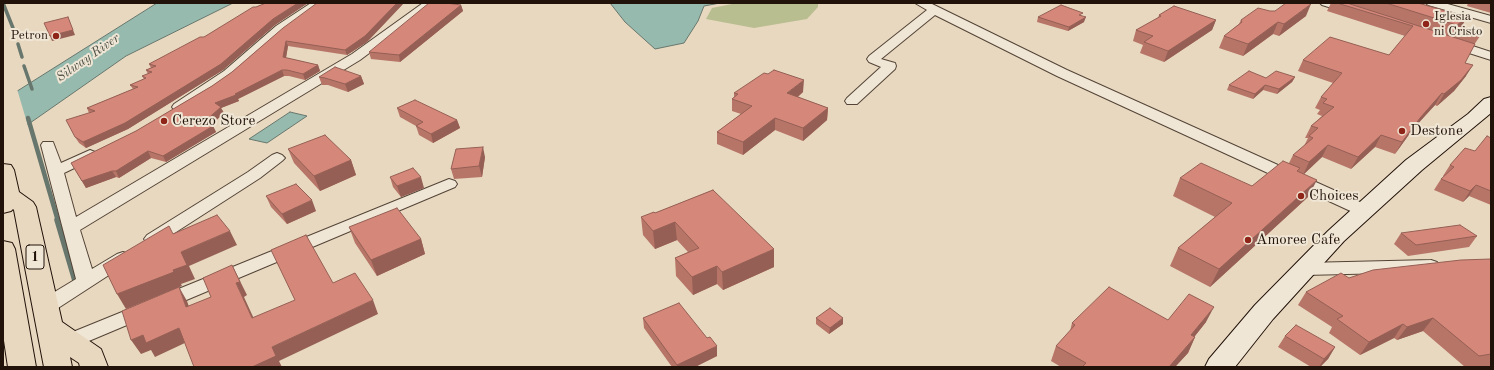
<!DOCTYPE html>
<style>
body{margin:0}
#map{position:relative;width:1494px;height:370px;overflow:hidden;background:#e8d8bf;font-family:"Old Standard TT",serif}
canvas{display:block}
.frame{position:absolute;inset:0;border:4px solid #21120a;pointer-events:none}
</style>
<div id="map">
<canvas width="1494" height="370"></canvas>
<div class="frame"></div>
</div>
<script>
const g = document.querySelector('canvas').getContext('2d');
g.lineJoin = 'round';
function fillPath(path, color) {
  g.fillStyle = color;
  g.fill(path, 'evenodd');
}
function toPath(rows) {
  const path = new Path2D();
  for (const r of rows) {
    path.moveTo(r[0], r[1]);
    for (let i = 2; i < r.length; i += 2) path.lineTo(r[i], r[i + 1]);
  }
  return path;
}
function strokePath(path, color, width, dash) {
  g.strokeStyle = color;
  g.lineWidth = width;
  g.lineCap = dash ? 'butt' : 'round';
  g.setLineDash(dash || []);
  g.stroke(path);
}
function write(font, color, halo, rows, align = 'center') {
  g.font = font + ' "Old Standard TT",serif';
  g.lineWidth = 4;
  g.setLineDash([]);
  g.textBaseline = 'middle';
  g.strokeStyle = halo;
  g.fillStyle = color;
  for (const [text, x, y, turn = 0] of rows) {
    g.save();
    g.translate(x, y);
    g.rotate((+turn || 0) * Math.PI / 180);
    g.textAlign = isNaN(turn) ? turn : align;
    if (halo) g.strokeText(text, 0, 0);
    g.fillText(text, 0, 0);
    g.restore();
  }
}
const green = toPath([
 [737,3,818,3,818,7,807,19,754,28,706,19,712,8]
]);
const water = toPath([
 [157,3,233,3,126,56,30,123,3,139,3,100,157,3],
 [610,3,720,3,704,6,698,21,684,43,655,49,625,22,610,3],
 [290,112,307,116,267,143,249,139,290,112]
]);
const pier = toPath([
 [17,89,28,126,3,141,3,97]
]);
const streamFar2 = toPath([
 [3,3,13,28],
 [18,44,22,57],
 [24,66,32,89]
]);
const streamFar1 = toPath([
 [28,118,58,221]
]);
const stream = toPath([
 [57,220,75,281]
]);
const minor = toPath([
 [311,3,324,3,284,32,234,77,184,110,174,110,172,107,174,104,224,71,276,26,311,3],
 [423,3,436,3,360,60,80,230,92,269,117,254,123,252,129,254,132,258,129,262,52,312,45,314,38,312,35,307,38,302,76,279,41,145,43,142,53,142,61,163,90,150,95,152,98,155,95,158,64,173,76,217,352,54,423,3],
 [915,3,930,3,1067,70,1369,206,1371,210,1369,214,1363,215,1357,214,1057,76,935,15,881,59,895,63,896,66,895,69,857,104,847,104,845,101,847,98,881,67,869,62,867,59,869,56,927,10,915,3],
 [1320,3,1337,3,1355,9,1357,11,1351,14,1322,5,1320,3],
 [1426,3,1444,3,1491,16,1491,23,1428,5,1426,3],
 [1451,39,1491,52,1491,60,1447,46,1445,43,1447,40,1451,39],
 [277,153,282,155,285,158,282,161,260,178,159,243,153,245,147,243,144,239,147,235,248,172,272,155,277,153],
 [449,179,455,181,457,184,455,187,77,346,70,349,63,346,60,341,63,336,449,179],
 [1431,260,1437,262,1440,266,1437,270,1431,272,1305,275,1299,273,1296,269,1299,265,1305,263,1431,260]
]);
const secondary = toPath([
 [1491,97,1491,113,1422,170,1344,241,1273,319,1235,367,1205,367,1209,359,1255,305,1328,231,1406,160,1468,114,1484,99,1491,97]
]);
const primary = toPath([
 [3,164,11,165,14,170,19,192,33,202,36,207,62,322,101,349,108,367,80,367,79,363,70,357,72,367,44,367,14,210,13,209,11,211,3,213,3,164],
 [3,241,12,243,15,249,36,367,8,367,3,334,3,241]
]);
const wall = toPath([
 [266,3,308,3,275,25,223,70,128,129,86,148,79,143,75,137,89,113,87,108,133,89,130,85,144,79,142,76,148,74,146,70,151,68,149,64,204,37,256,7],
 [1331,3,1418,3,1462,26,1482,33,1474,45,1465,63,1466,76,1454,91,1437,106,1435,105,1413,129,1395,154,1375,147,1351,169,1322,157,1304,174,1308,197,1210,287,1170,266,1178,248,1215,217,1173,196,1180,178,1252,186,1289,163,1293,155,1304,146,1308,138,1305,138,1311,126,1322,116,1317,114,1320,110,1315,108,1321,97,1333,83,1298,71,1303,60,1389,55,1405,36,1327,11],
 [1468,3,1491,3,1491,13,1467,6],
 [403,4,367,42,347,55,288,46,286,58,318,65,320,71,305,80,289,76,284,76,238,99,239,101,221,108,224,113,211,125,213,126,216,132,166,162,151,158,119,178,116,177,86,188,71,163,136,131,212,86,232,72,283,28],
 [461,5,463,11,400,62,371,59,369,52],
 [1270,11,1275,11,1306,16,1279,36,1273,34,1243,56,1219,48,1224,36,1239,24,1241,20],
 [1159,15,1216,20,1212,30,1164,62,1140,53,1143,45,1133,41,1136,30,1158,18],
 [1082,16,1084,22,1068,31,1037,22,1038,17],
 [361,76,364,84,348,92,328,85,322,85,319,77],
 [1295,77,1292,82,1277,94,1263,90,1253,99,1227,90,1229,85,1266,78],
 [803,92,798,97,828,108,827,120,803,141,775,130,743,155,717,144,717,132,741,114,732,111,732,99,734,97,734,93],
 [397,108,457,120,460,128,433,143,419,135,416,126,400,117],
 [1491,138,1491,205,1469,196,1463,202,1434,190,1441,179,1444,177,1443,176,1450,165,1475,151],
 [288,149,351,160,356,175,320,191,294,163],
 [485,157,482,177,454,179,451,169],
 [390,177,424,188,401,197,393,187],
 [713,190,774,267,723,290,717,284,693,295,676,276,675,258,688,252,677,240,655,249,643,235,641,217,655,213],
 [266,196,316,211,287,224,271,207],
 [349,227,421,239,425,254,377,276,355,243],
 [1401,233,1477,236,1469,247,1408,256,1394,244],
 [1491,259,1491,366,1485,367,1465,367,1423,331,1397,340,1394,338,1360,355,1329,333,1332,327,1298,305,1306,292,1349,278],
 [643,318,707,338,717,356,695,367,672,367,644,328],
 [816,318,843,324,829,334,816,324],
 [1168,320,1206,322,1194,337,1195,337,1188,353,1175,367,1061,367,1051,361,1056,346,1070,331,1072,323],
 [1285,336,1335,347,1328,359,1320,367,1311,367,1278,347]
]);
const shadedWall = toPath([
 [298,3,308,3,275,25,223,70,128,129,86,148,83,142],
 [397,3,402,3,403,4,367,42,347,55,345,50],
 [1311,4,1306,16,1279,36,1284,24],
 [461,5,463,11,400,62,399,55],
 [68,17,75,35,52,41,50,36],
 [1086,17,1084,22,1068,31,1069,27],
 [1467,17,1462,26,1457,25],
 [1216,20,1212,30,1164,62,1168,51],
 [1278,22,1273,34,1243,56,1248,44],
 [286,41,288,46,285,63,283,57],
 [318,65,320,71,305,80,303,74],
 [1473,65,1466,76,1454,91,1437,106,1444,94],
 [282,70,284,76,238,99,239,101,221,108,224,113,206,130,203,123,215,103],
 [361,76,364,84,348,92,345,84],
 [1295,77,1292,82,1277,94,1279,89],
 [804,80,803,92,787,105,787,93],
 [1265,85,1263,90,1253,99,1255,94],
 [1442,93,1435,105,1413,129,1395,154,1402,142,1420,118],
 [828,108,827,120,803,141,803,128],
 [775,118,775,130,743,155,743,142],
 [457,120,460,128,433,143,431,134],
 [213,126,216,132,166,162,163,156],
 [1381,135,1375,147,1351,169,1358,157],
 [1328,145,1322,157,1303,175,1309,162],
 [483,147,485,157,482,177,479,166],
 [148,151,151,158,119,178,116,171],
 [351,160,356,175,320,191,314,176],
 [112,171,116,177,86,188,82,181],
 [421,177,424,188,401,197,397,186],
 [1317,180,1308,197,1210,287,1219,269],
 [1476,185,1469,196,1463,202,1470,191],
 [312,200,316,211,287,224,282,214],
 [675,222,677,240,655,249,653,231],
 [230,231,237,245,189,266,195,279,181,284,182,286,126,309,117,294,173,270,181,252],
 [421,239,425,254,377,276,371,260],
 [774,249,774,267,723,290,722,272],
 [232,265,247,295,244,297,260,332,252,318,236,283],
 [717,266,717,284,693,295,692,277],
 [179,287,187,301,194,321,186,307],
 [373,300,378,314,279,361,282,367,252,367,272,347],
 [1214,307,1206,322,1184,350,1195,337,1188,353,1175,367,1169,367,1191,335],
 [843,318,843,324,829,334,830,328],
 [1433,318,1423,331,1397,340,1407,327],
 [1403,324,1394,338,1360,355,1369,342],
 [179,328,187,342,155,357,151,350,141,354,131,340,143,335],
 [717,346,717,356,695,367,677,367,677,365],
 [1335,347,1328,359,1320,367,1319,367,1324,359]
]);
const building = toPath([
 [266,3,298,3,273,19,221,64,125,123,83,142,75,137,66,120,95,111,87,108,138,87,130,85,146,78,142,76,152,72,146,70,156,66,149,64,200,37,204,37,253,7,256,7,266,3],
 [317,3,397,3,365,36,345,50,286,41,283,57,318,65,303,74,287,70,282,70,235,94,236,95,215,103,221,107,203,123,213,126,163,156,148,151,116,171,112,171,82,181,71,163,136,131,212,86,232,72,283,28,317,3],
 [429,3,446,3,461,5,399,55,369,52,429,3],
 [1286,3,1306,3,1311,4,1284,24,1278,22,1248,44,1224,36,1242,22,1241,20,1258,8,1270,11,1275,11,1286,3],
 [1337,3,1347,3,1475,44,1465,63,1473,65,1461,80,1444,94,1442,93,1420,118,1402,142,1381,135,1358,157,1328,145,1309,162,1293,155,1313,138,1309,136,1318,128,1311,126,1334,107,1323,103,1327,99,1321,97,1342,73,1303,60,1330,37,1389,55,1413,26,1337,3],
 [1386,3,1418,3,1467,17,1457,25,1482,33,1386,3],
 [1061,5,1083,13,1079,15,1086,17,1069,27,1038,17,1061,5],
 [1174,6,1216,20,1168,51,1144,42,1153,36,1136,30,1161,16,1159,15,1174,6],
 [68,17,73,30,50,36,44,23,68,17],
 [335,67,361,76,345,84,325,78,319,77,335,67],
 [774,70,804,80,787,93,828,108,803,128,775,118,743,142,717,132,752,106,732,99,738,94,734,93,764,73,768,74,774,70],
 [1249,71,1266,78,1276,71,1295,77,1279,89,1265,85,1255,94,1229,85,1249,71],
 [415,100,457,120,431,134,416,126,423,122,397,108,415,100],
 [325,135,351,160,314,176,288,149,325,135],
 [1487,136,1491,138,1491,191,1476,185,1470,191,1441,179,1454,167,1450,165,1465,148,1475,151,1487,136],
 [483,147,479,166,451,169,456,149,483,147],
 [1283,161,1300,168,1297,171,1317,180,1219,269,1178,248,1232,203,1180,178,1201,163,1252,186,1283,161],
 [413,168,421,177,397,186,390,177,413,168],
 [296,184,312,200,282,214,266,196,296,184],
 [713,190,774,249,722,272,717,266,692,277,675,258,699,248,675,222,653,231,641,217,654,212,655,213,713,190],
 [397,208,421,239,371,260,349,227,397,208],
 [217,215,230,231,181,252,187,265,173,270,174,272,117,294,103,265,169,226,173,234,217,215],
 [1460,225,1477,236,1416,245,1401,233,1460,225],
 [306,235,333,283,355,273,373,300,272,347,276,356,252,367,194,367,179,328,146,343,143,335,131,340,122,311,179,287,186,307,211,297,203,278,232,265,240,282,236,283,252,318,295,300,271,250,306,235],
 [1491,259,1491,354,1479,356,1433,318,1407,327,1403,324,1369,342,1337,319,1343,316,1306,292,1341,273,1349,278,1373,270,1461,260,1491,259],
 [1109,287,1168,320,1189,294,1214,307,1191,335,1195,337,1169,367,1082,367,1086,363,1056,346,1075,325,1072,323,1109,287],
 [679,303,707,338,710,337,717,346,677,365,643,318,679,303],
 [830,308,843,318,830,328,816,318,830,308],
 [1296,325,1335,347,1324,359,1285,336,1296,325]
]);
const markers = [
 [1426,24,4,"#8f2418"],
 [56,36,4,"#8f2418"],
 [164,121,4,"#8f2418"],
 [1402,131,4,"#8f2418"],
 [1301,196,4,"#8f2418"],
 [1248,240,4,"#8f2418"]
];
const farPoinames = [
 ["Iglesia",1434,17],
 ["ni Cristo",1434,32],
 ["Petron",48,36,"right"]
];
const farWaternames = [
 ["Silway River",88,58,-35]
];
const shields = [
 [35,257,18]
];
const shieldNames = [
 ["1",35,257]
];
const poiNames = [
 ["Cerezo Store",172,121],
 ["Destone",1410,131],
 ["Choices",1309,196],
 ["Amoree Cafe",1256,240]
];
fillPath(green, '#b8be90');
fillPath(water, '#97baaf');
strokePath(water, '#68776d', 1);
fillPath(pier, '#e8d8bf');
strokePath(streamFar2, '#68776d', 3.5);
strokePath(streamFar1, '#68776d', 4.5);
strokePath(stream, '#68776d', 5.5);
strokePath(minor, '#534437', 2);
strokePath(secondary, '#21120a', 2);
strokePath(primary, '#21120a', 2);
fillPath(minor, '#f0e6d5');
fillPath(secondary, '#f0e6d5');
fillPath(primary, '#e8d8bf');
fillPath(wall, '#b77568');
fillPath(shadedWall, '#955f55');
fillPath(building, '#d58879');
strokePath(building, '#955f55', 1);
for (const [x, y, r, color] of markers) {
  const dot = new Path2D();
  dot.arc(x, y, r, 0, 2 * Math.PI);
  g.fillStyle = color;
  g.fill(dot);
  strokePath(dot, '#f0e6d5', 1.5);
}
write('13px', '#21120a', '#f0e6d5', farPoinames, 'left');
write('italic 13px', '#4a4d44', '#f0e6d5', farWaternames);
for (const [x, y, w] of shields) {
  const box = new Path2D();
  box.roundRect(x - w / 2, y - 12, w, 24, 3);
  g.fillStyle = '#f0e6d5';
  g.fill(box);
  strokePath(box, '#21120a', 1);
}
write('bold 14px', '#21120a', null, shieldNames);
write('15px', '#21120a', '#f0e6d5', poiNames, 'left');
</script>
